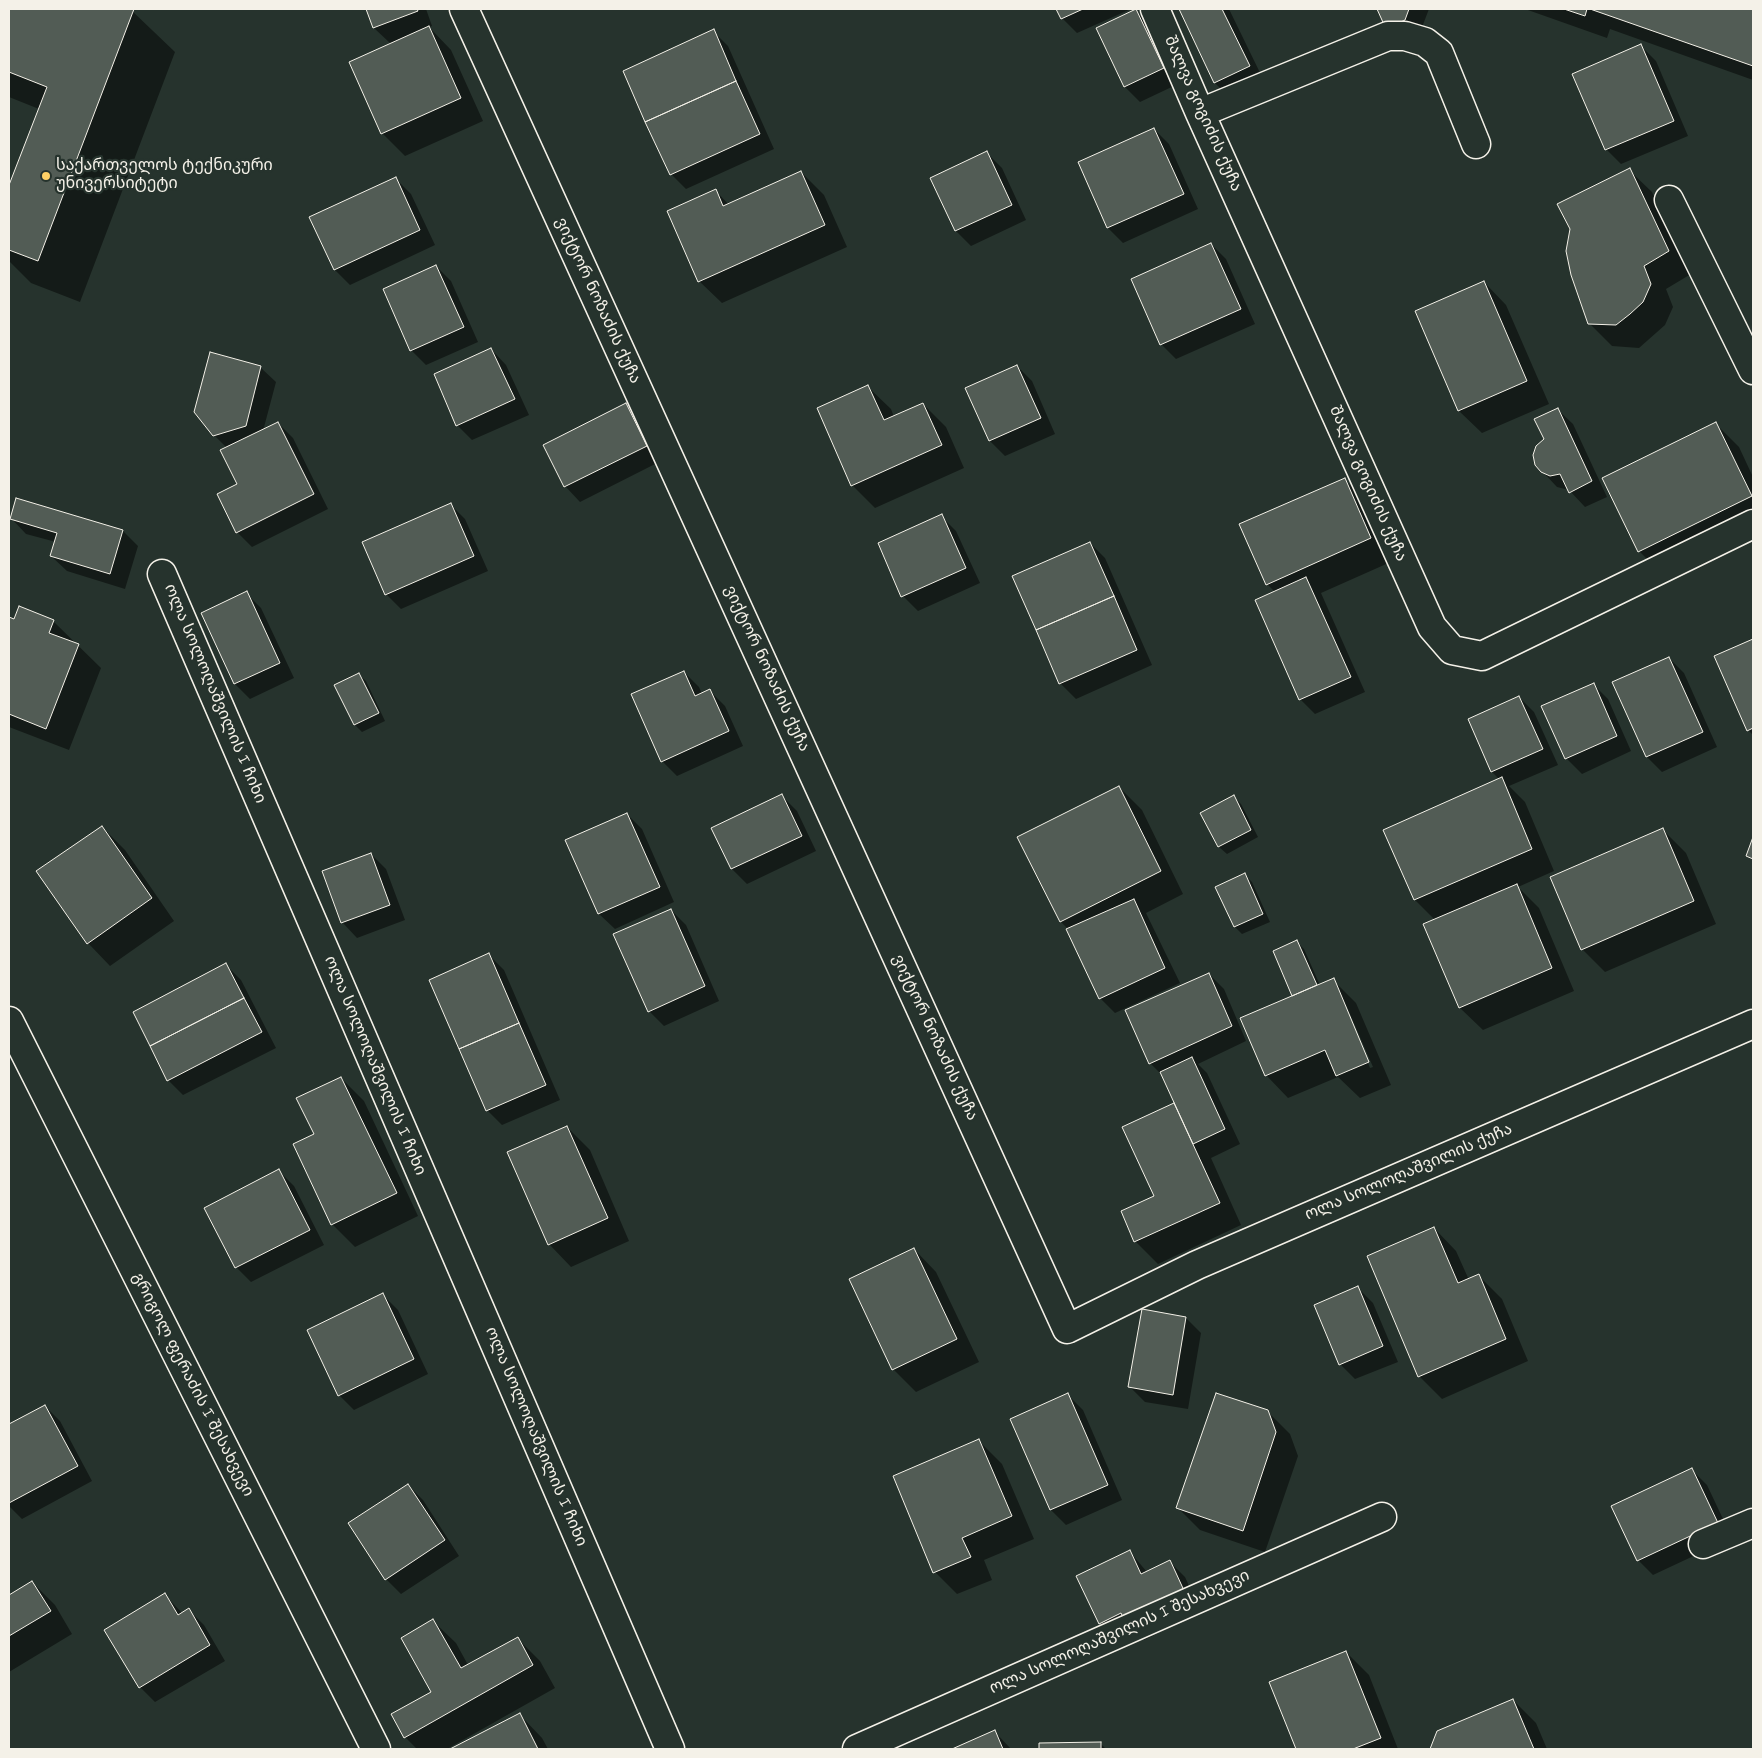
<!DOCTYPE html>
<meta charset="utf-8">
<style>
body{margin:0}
#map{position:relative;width:1762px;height:1758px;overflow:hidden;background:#26332d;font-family:Mynerve,sans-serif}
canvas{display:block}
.frame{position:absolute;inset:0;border:10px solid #f4f1e8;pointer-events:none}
</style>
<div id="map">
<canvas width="1762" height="1758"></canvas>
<div class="frame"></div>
</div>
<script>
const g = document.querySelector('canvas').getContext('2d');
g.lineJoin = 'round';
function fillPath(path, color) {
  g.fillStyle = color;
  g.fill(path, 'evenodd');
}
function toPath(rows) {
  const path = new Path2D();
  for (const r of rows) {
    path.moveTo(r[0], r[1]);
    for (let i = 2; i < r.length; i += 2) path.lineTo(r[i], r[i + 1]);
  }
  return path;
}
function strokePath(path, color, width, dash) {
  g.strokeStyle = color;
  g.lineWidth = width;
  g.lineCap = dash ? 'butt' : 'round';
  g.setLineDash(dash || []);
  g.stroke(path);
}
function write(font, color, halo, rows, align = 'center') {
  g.font = font + ' Mynerve,"Noto Sans Georgian",sans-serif';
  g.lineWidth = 4.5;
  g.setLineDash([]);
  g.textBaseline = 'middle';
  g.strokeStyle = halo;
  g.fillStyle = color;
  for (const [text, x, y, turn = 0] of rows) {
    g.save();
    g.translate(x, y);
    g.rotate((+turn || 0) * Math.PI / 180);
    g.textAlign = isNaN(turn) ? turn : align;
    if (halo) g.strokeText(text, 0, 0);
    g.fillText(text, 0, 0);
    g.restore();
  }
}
const shadow = toPath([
 [9,9,130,9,175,52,80,302,31,283,9,261,9,189,39,109,9,97],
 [367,9,426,9,432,26,429,27,451,50,483,121,405,156,382,133,391,44,374,28],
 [1058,9,1131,9,1077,33,1062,18],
 [1180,9,1229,9,1264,81,1230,98,1215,83],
 [1378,9,1429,9,1419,35,1387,28],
 [1525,9,1753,9,1753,80,1610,29,1607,38],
 [1136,11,1151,26,1178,84,1140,102,1125,87],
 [713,31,728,46,774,149,686,189,671,174],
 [1641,46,1656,61,1688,136,1621,164,1606,149],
 [1154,129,1169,144,1198,209,1123,243,1108,228,1080,163],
 [987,153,1002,168,1026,220,971,246,956,231,932,179],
 [1629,170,1652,192,1691,274,1666,289,1673,307,1665,325,1639,348,1612,346,1589,323],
 [801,172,824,195,847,247,722,303,699,281,715,190,729,205],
 [396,179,411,194,435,245,350,285,335,270,311,218],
 [1211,244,1226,259,1255,324,1176,359,1161,344],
 [436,266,451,281,478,342,426,365,411,350],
 [1484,282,1506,305,1549,404,1482,433,1459,411,1416,312],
 [491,349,506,365,529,415,472,440,457,425],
 [1017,366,1032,381,1055,434,1005,456,990,441,967,389],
 [260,367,276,382,263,431,278,423,293,438,328,509,252,547,237,532,238,485,227,448,214,435],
 [868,387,891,409,894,417,923,404,946,427,964,468,875,508,852,485],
 [626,405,641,420,661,461,580,502,565,486],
 [1557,409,1573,424,1607,497,1585,507,1569,490,1557,487,1542,471,1545,439],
 [1716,424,1739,447,1753,477,1753,529,1662,574,1639,551],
 [1344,479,1367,502,1393,561,1321,593,1365,692,1315,714,1300,699,1275,592,1267,584,1241,525],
 [450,504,465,519,488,571,401,609,386,594],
 [941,516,956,531,980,583,918,611,903,596],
 [11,518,123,531,138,546,125,589,67,571,51,556,56,542,26,534],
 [1090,543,1105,558,1152,665,1076,699,1061,684,1014,577],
 [246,593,261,608,294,678,250,699,235,684],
 [9,618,14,620,53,621,101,668,69,750,9,727],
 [1753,640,1753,735,1748,730,1716,657],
 [1669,658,1684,673,1717,747,1662,772,1647,757,1614,683],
 [684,672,699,687,702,694,710,691,725,706,743,746,677,776,662,761],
 [358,674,366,681,385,721,362,732,355,725,336,685],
 [1593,684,1608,699,1631,751,1582,774,1566,758,1543,707],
 [1519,697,1534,712,1558,765,1509,786,1525,802,1554,871,1518,887,1539,908,1574,991,1483,1030,1460,1008,1425,924,1435,920,1415,900,1500,780,1492,772,1470,720],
 [1119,787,1142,810,1183,894,1146,913,1180,983,1115,1013,1100,998,1069,930,1061,922],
 [782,796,797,811,816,851,747,884,732,869,713,828],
 [1234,797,1241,804,1258,837,1227,854,1219,847,1202,813],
 [627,814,642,829,674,902,615,929,599,914,567,841],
 [102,827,125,850,174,921,110,966,88,943],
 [1663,830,1686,853,1716,924,1605,972,1582,949],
 [371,854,386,869,405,920,357,938,342,922],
 [1245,875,1252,882,1270,922,1242,934,1235,927,1217,888],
 [671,910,686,925,719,1001,664,1026,649,1011],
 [1297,942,1304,949,1319,983,1295,993,1295,996,1333,980,1356,1003,1391,1085,1360,1098,1338,1077,1288,1098,1266,1075,1294,996],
 [1344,1005,1346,1005,1373,1067,1370,1068],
 [489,955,504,970,560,1100,502,1125,487,1110],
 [226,965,241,980,276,1048,183,1095,168,1080],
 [1209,974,1224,989,1246,1041,1198,1064,1207,1073,1240,1144,1211,1158,1241,1225,1158,1264,1135,1241,1155,1197,1174,1104,1178,1108,1164,1077,1150,1063],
 [341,1078,364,1101,418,1216,355,1247,332,1224,315,1135],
 [567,1127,590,1150,629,1241,571,1267,549,1244],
 [279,1171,294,1186,324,1245,251,1282,236,1267],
 [1434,1228,1456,1251,1469,1280,1479,1276,1502,1299,1528,1361,1442,1399,1419,1376],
 [914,1249,936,1272,979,1362,916,1392,893,1369],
 [1358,1288,1373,1303,1398,1362,1355,1379,1340,1364],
 [383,1295,398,1310,428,1374,354,1410,339,1395],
 [1186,1318,1201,1333,1188,1409,1145,1402,1130,1387],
 [1068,1395,1083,1410,1122,1500,1066,1525,1051,1510,1012,1419],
 [45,1406,60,1421,92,1481,22,1519,9,1506,9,1426],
 [1267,1411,1290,1434,1298,1456,1265,1552,1200,1530,1178,1508],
 [979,1441,1002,1464,1034,1539,984,1560,992,1580,957,1594,935,1572],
 [1692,1470,1707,1485,1732,1538,1653,1575,1638,1560],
 [408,1485,423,1500,459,1556,401,1594,386,1579],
 [1130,1552,1147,1572,1170,1562,1185,1577,1201,1612,1144,1640,1133,1630,1115,1639,1100,1623],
 [32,1582,55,1605,72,1634,9,1672,9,1596],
 [165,1595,183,1614,189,1610,204,1625,225,1661,155,1702,140,1687],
 [433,1621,456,1643,468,1665,517,1638,540,1661,555,1688,447,1749,417,1749,405,1737,433,1692],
 [1346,1652,1369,1675,1398,1749,1297,1749,1271,1682],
 [1513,1700,1536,1723,1547,1749,1432,1749,1438,1732],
 [520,1715,542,1738,548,1749,453,1749],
 [995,1732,1011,1749,955,1749],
 [1100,1743,1106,1749,1040,1749,1040,1744]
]);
const building = toPath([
 [9,9,134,9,38,261,9,250,9,185,47,87,9,72,9,9],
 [366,9,417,9,418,11,373,28,366,9],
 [1056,9,1083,9,1061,19,1056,9],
 [1136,9,1164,68,1124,87,1096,28,1136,9],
 [1179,9,1222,9,1250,66,1214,83,1179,9],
 [1377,9,1409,9,1405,20,1386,29,1377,9],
 [1564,9,1587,9,1585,16,1564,9],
 [1590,9,1753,9,1753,66,1590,9],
 [429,26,461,98,381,134,349,62,429,26],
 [714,29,736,81,645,122,623,71,714,29],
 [1641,44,1674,121,1605,150,1572,74,1641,44],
 [736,81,760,134,670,175,645,122,736,81],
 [1154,128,1184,194,1107,228,1078,162,1154,128],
 [987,151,1012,205,955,231,930,178,987,151],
 [1630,168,1669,251,1644,266,1651,284,1643,302,1630,314,1616,325,1588,324,1571,275,1566,251,1570,229,1557,204,1630,168],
 [801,171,825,225,698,282,667,211,716,189,723,206,801,171],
 [396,177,420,230,334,270,309,217,396,177],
 [1211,243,1241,309,1160,345,1131,279,1211,243],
 [436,265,464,327,410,351,383,289,436,265],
 [1484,281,1527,381,1458,411,1415,311,1484,281],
 [491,348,515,399,456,426,434,374,491,348],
 [210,352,261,366,246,426,213,436,194,412,210,352],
 [1017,365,1041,418,989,441,965,388,1017,365],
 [868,385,884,420,923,403,942,445,851,486,817,408,868,385],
 [626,403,647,446,564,487,543,445,626,403],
 [1558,408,1592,481,1569,493,1560,474,1550,476,1541,472,1535,465,1533,455,1536,446,1544,439,1534,419,1558,408],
 [278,422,314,494,236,533,217,494,237,484,220,450,278,422],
 [1716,422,1752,496,1638,552,1602,478,1716,422],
 [1345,478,1371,538,1266,585,1239,524,1345,478],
 [16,498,123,530,110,574,50,556,57,533,10,519,16,498],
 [451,503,474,556,385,595,362,542,451,503],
 [942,514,966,568,901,597,878,543,942,514],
 [1090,542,1114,596,1036,630,1012,576,1090,542],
 [1306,577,1351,677,1299,700,1255,600,1306,577],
 [247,591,280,663,234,684,201,613,247,591],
 [1114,596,1137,650,1059,684,1036,630,1114,596],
 [19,606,54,620,49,633,79,644,46,729,9,714,9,617,14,619,19,606],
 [1753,639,1753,728,1747,731,1714,656,1753,639],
 [1669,657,1703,732,1646,757,1612,682,1669,657],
 [684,671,695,696,710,689,729,731,661,762,631,694,684,671],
 [359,673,379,713,354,725,334,685,359,673],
 [1594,683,1617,736,1565,759,1541,706,1594,683],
 [1519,696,1543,749,1491,772,1468,719,1519,696],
 [1502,777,1532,849,1414,900,1383,830,1502,777],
 [1119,786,1161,871,1060,922,1017,837,1119,786],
 [782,794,802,836,731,869,711,828,782,794],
 [1234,795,1251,830,1218,847,1200,813,1234,795],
 [627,813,660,887,598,914,565,840,627,813],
 [102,826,152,898,87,944,36,871,102,826],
 [1663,828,1694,901,1581,950,1550,877,1663,828],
 [1753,837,1753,859,1746,856,1753,837],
 [371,853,390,905,341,923,322,871,371,853],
 [1245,873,1263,914,1234,927,1215,887,1245,873],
 [1517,884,1552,968,1459,1008,1423,924,1517,884],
 [1134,899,1165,968,1099,999,1066,929,1134,899],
 [671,909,705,986,648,1012,613,934,671,909],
 [1297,940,1317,985,1292,996,1273,951,1297,940],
 [489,953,519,1023,459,1049,429,980,489,953],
 [226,963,244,998,150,1046,133,1012,226,963],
 [1209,973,1232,1026,1149,1064,1125,1010,1209,973],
 [1334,978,1369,1062,1336,1076,1325,1050,1265,1076,1240,1018,1334,978],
 [244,998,262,1032,167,1081,150,1046,244,998],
 [519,1023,546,1085,486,1111,459,1049,519,1023],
 [1192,1057,1225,1129,1193,1144,1160,1072,1192,1057],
 [341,1077,397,1193,331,1225,293,1144,314,1134,296,1098,341,1077],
 [1174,1103,1220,1203,1134,1242,1121,1211,1154,1196,1122,1127,1174,1103],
 [567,1126,608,1218,548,1245,507,1152,567,1126],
 [279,1169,310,1230,235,1268,204,1208,279,1169],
 [1434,1227,1458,1283,1479,1274,1506,1339,1418,1377,1367,1256,1434,1227],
 [914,1248,957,1339,892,1370,849,1279,914,1248],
 [1358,1286,1383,1346,1339,1365,1314,1305,1358,1286],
 [383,1293,414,1359,338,1396,307,1330,383,1293],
 [1142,1309,1186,1317,1173,1395,1128,1387,1142,1309],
 [1068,1393,1108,1485,1050,1510,1010,1419,1068,1393],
 [1216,1393,1268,1410,1276,1432,1243,1531,1176,1508,1216,1393],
 [45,1405,78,1466,9,1503,9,1424,45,1405],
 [979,1439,1012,1516,962,1538,971,1557,933,1573,893,1476,979,1439],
 [1692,1468,1718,1523,1637,1561,1611,1506,1692,1468],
 [408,1484,445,1540,385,1580,348,1523,408,1484],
 [1130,1550,1141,1574,1170,1560,1187,1597,1127,1626,1121,1613,1099,1624,1076,1576,1130,1550],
 [32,1581,51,1611,9,1636,9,1595,32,1581],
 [165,1593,178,1615,189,1608,210,1645,139,1688,104,1630,165,1593],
 [433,1619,461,1668,518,1637,533,1665,404,1738,391,1714,431,1692,401,1638,433,1619],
 [1346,1651,1381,1738,1353,1749,1296,1749,1269,1682,1346,1651],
 [1513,1699,1534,1749,1430,1749,1437,1731,1513,1699],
 [520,1713,538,1749,450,1749,520,1713],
 [995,1730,1003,1749,952,1749,995,1730],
 [1101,1742,1101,1749,1039,1749,1039,1743,1101,1742]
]);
const minor = toPath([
 [464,9,1067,1329,1197,1265,1753,1024],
 [1155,9,1200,113,1432,627,1452,650,1482,656,1753,524],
 [1200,113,1388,36,1405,36,1425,42,1439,53,1476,144],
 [1669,200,1753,370],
 [162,574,670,1749],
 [9,1021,376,1749],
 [1703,1544,1753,1523],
 [857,1749,1382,1517]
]);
const markers = [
 [46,176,5,"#ffd166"]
];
const streetNames = [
 ["შალვა გოგიძის ქუჩა",1202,114,66],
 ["ვიქტორ ნოზაძის ქუჩა",597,301,65],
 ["შალვა გოგიძის ქუჩა",1367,484,66],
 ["ვიქტორ ნოზაძის ქუჩა",766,669,65],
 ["ოლა სოლოღაშვილის I ჩიხი",214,694,67],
 ["ვიქტორ ნოზაძის ქუჩა",934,1038,65],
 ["ოლა სოლოღაშვილის I ჩიხი",374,1066,67],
 ["ოლა სოლოღაშვილის ქუჩა",1409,1173,-23],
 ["გრიგოლ ფერაძის I შესახვევი",192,1385,63],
 ["ოლა სოლოღაშვილის I ჩიხი",535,1437,67],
 ["ოლა სოლოღაშვილის I შესახვევი",1120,1633,-24]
];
const poiNames = [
 ["საქართველოს ტექნიკური",56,167],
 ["უნივერსიტეტი",56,185]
];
fillPath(shadow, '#0007');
fillPath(building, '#525c55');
strokePath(building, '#f4f1e8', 1);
strokePath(minor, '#f4f1e8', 31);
strokePath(minor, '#26332d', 28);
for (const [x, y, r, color] of markers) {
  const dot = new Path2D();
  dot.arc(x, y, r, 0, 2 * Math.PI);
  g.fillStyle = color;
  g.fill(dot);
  strokePath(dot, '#26332d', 2);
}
write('16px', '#f4f1e8', '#26332d', streetNames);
write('16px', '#f4f1e8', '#26332d', poiNames, 'left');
</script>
